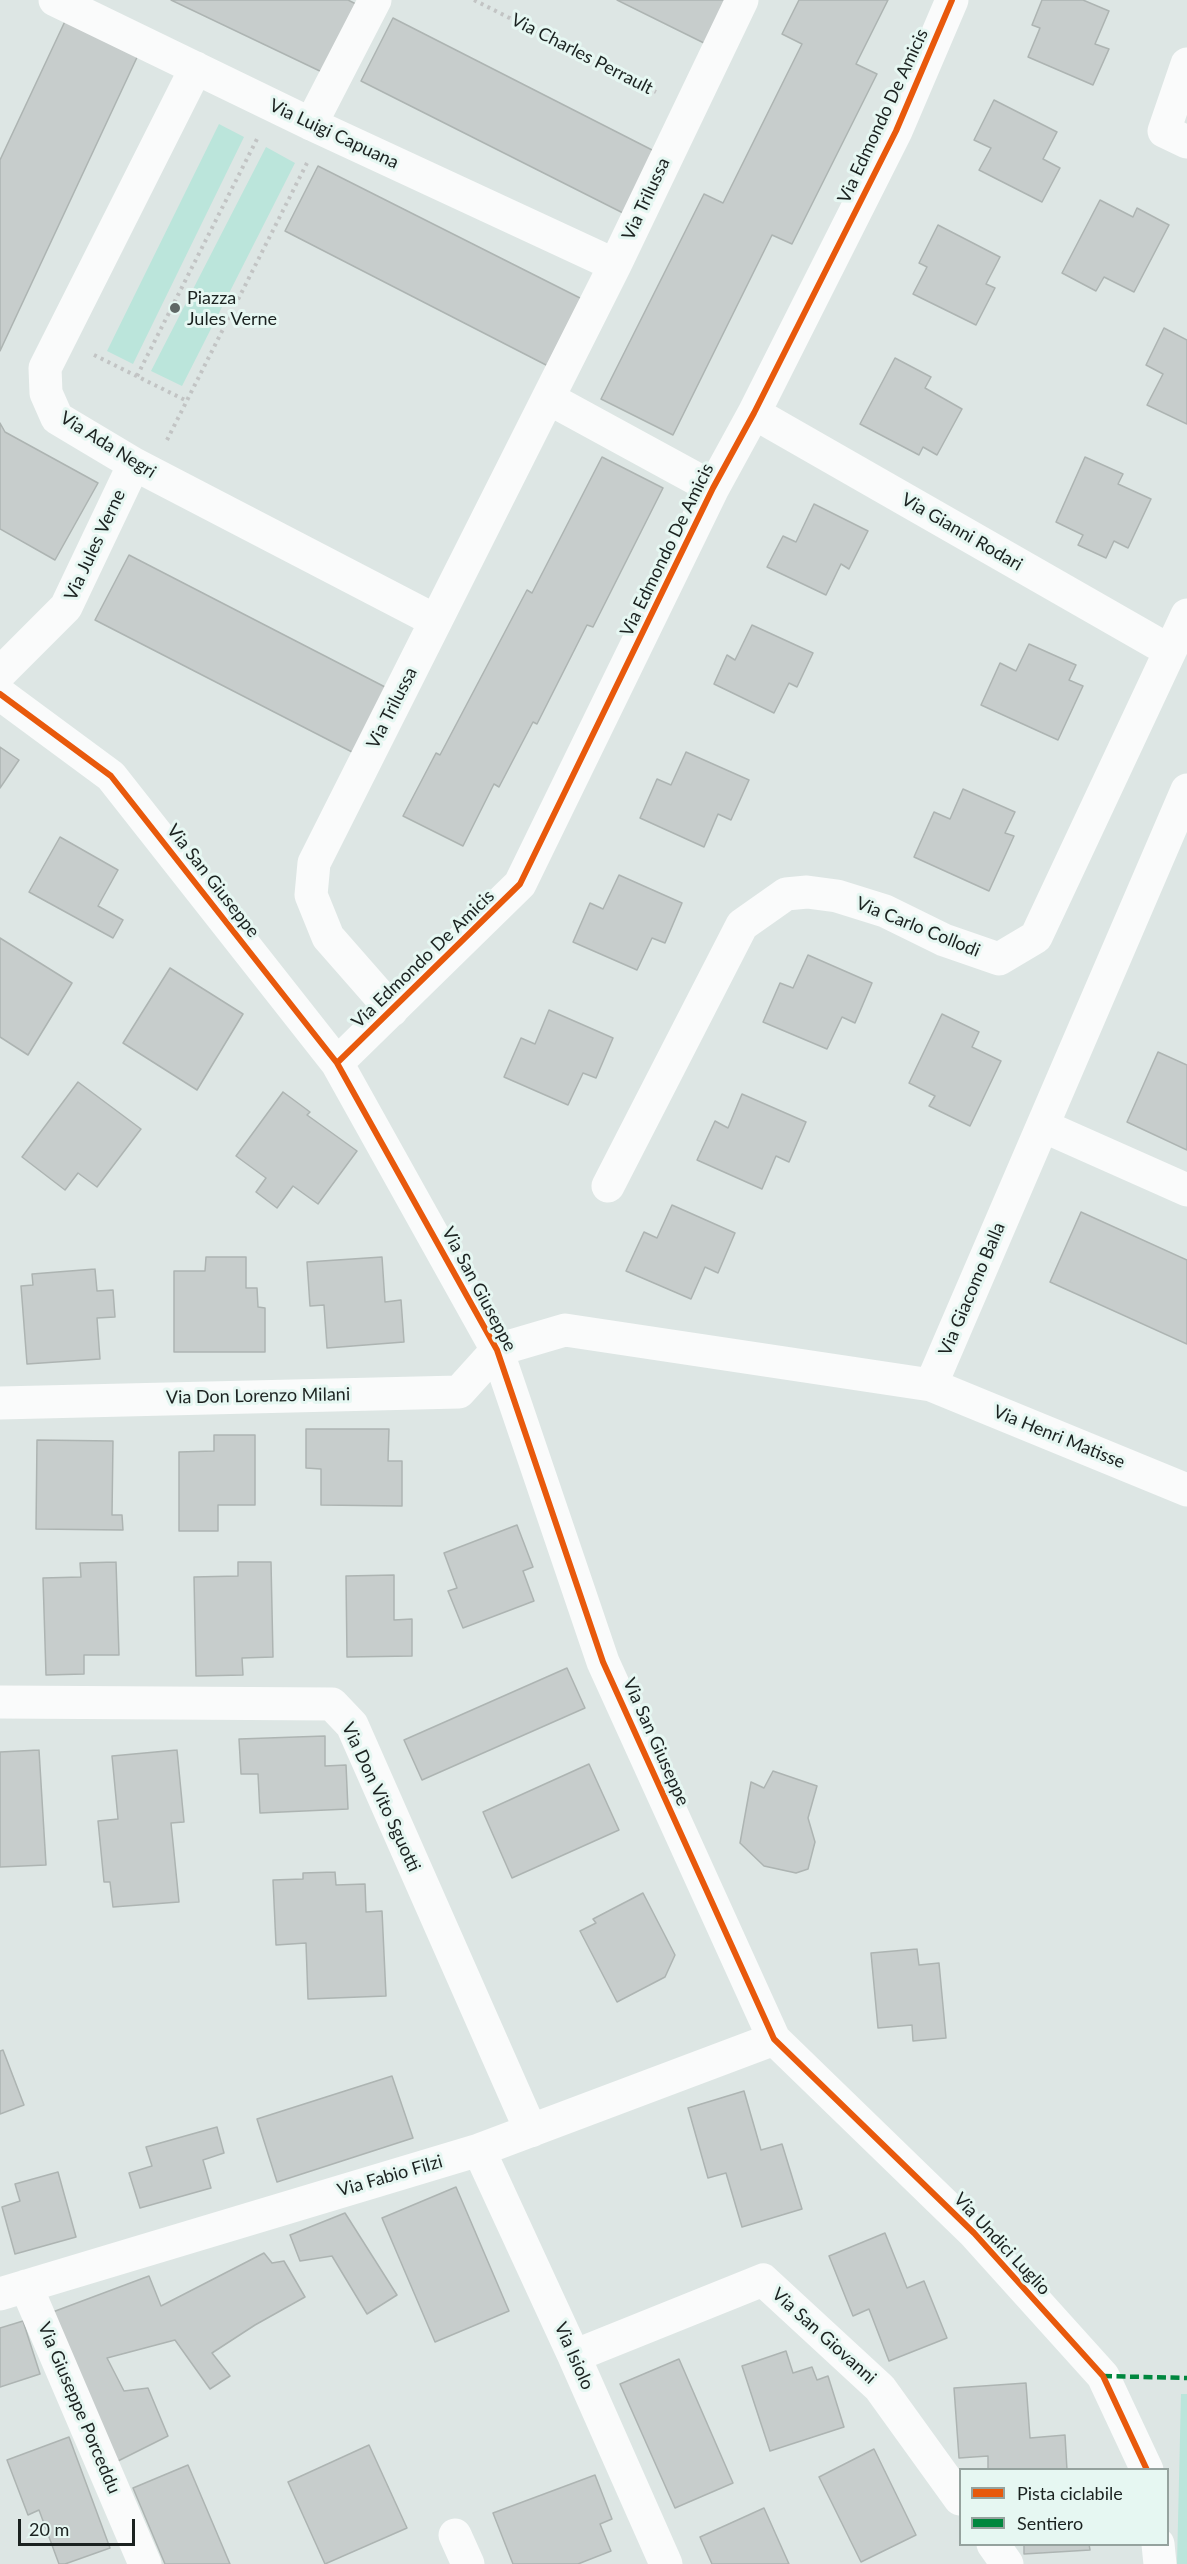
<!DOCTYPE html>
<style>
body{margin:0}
#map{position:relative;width:1187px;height:2564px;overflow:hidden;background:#dde6e4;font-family:Lato,sans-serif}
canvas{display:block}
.legend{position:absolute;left:959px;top:2468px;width:210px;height:78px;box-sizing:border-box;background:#e6f7f2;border:2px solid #95a29e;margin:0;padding:8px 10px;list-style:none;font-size:18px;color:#1b2220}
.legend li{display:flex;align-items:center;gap:12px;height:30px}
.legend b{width:30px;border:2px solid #95a29e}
.scale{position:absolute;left:18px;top:2519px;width:117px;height:27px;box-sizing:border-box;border:3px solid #1b2220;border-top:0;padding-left:8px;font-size:18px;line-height:21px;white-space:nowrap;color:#1b2220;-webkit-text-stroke:4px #e6f7f2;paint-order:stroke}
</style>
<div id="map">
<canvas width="1187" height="2564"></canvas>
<ul class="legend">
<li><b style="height:8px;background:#e8590c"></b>Pista ciclabile</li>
<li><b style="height:8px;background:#00873e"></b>Sentiero</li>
</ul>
<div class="scale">20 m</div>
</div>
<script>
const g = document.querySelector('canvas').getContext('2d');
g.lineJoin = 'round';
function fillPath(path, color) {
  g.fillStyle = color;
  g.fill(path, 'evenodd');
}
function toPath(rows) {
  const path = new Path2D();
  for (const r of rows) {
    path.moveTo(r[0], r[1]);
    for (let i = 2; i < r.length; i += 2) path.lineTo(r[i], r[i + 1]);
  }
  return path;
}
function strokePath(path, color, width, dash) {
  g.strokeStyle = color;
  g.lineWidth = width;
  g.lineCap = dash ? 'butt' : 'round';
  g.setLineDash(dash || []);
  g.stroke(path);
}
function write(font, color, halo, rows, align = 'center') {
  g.font = font + ' Lato,sans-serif';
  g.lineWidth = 6;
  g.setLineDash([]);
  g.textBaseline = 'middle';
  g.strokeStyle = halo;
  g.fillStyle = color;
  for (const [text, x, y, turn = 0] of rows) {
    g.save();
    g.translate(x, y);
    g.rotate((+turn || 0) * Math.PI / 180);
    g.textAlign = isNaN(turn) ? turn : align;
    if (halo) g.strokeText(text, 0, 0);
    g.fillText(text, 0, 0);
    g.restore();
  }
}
const green = toPath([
 [219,124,244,137,133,364,107,351],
 [266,147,295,163,182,386,151,371],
 [1181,2394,1187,2394,1187,2564,1177,2564]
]);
const building = toPath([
 [171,0,348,0,358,5,324,73,171,0],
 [617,0,735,0,712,47,617,0],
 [799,0,888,0,856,64,877,74,792,244,772,235,673,435,601,399,704,194,723,203,802,44,782,34,799,0],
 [1042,0,1083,0,1109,11,1095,44,1109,49,1093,85,1028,57,1040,28,1032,25,1042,0],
 [67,17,140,51,0,351,0,160,67,17],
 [393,18,658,153,627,215,361,81,393,18],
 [994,100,1057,132,1043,159,1060,168,1042,202,979,170,991,148,974,140,994,100],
 [318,166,582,299,548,366,285,231,318,166],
 [1100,200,1133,217,1137,208,1169,225,1134,292,1104,277,1096,291,1062,273,1100,200],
 [938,225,1000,257,986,284,995,288,976,325,913,294,927,267,919,263,938,225],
 [1164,328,1187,340,1187,424,1147,405,1163,374,1146,365,1164,328],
 [895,358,931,377,925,388,962,409,937,455,923,447,919,455,860,424,895,358],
 [0,423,5,432,98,483,55,560,0,529,0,423],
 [602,457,663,488,593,627,587,625,537,724,533,722,499,787,494,784,463,846,403,816,436,753,440,755,527,590,532,593,602,457],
 [1085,457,1123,474,1118,484,1151,499,1128,548,1114,541,1106,558,1078,545,1083,535,1056,522,1085,457],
 [814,504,868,531,849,569,841,564,826,595,767,567,783,536,796,542,814,504],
 [129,555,387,688,354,753,95,620,129,555],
 [752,625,813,653,797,687,789,683,774,713,714,684,727,655,735,660,752,625],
 [1029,644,1076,665,1069,680,1083,686,1058,740,981,705,1000,663,1016,671,1029,644],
 [0,747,19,760,0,788,0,747],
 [686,752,749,780,731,820,718,814,704,847,640,818,657,779,671,785,686,752],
 [963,789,1015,812,1005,833,1014,836,989,891,914,857,934,812,950,819,963,789],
 [60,837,118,870,98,906,123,920,113,938,29,892,60,837],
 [619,875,682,903,665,943,652,938,637,970,573,942,590,903,603,909,619,875],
 [0,938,72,983,28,1055,0,1037,0,938],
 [808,955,872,983,855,1023,842,1017,827,1049,763,1022,780,983,793,988,808,955],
 [170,968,243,1014,197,1090,123,1043,170,968],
 [549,1010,613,1038,596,1078,583,1073,568,1105,504,1077,521,1038,535,1044,549,1010],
 [942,1014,979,1032,972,1047,1001,1061,970,1126,929,1106,935,1096,909,1083,942,1014],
 [1158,1052,1187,1065,1187,1150,1127,1122,1158,1052],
 [78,1082,141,1129,97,1187,78,1173,65,1190,22,1157,78,1082],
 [283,1092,310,1112,307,1115,357,1151,318,1204,293,1186,277,1208,256,1192,266,1178,236,1156,283,1092],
 [742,1094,806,1122,789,1162,776,1156,762,1189,697,1160,715,1121,728,1128,742,1094],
 [672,1205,735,1233,718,1273,705,1267,691,1299,626,1271,644,1232,657,1238,672,1205],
 [1081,1212,1187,1260,1187,1344,1050,1282,1081,1212],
 [206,1257,246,1257,246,1288,257,1288,258,1307,265,1308,265,1352,174,1352,174,1271,205,1271,206,1257],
 [382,1257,385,1302,401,1300,404,1342,327,1348,324,1305,310,1306,307,1262,382,1257],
 [95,1269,97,1291,113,1290,115,1317,97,1318,100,1359,27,1364,21,1286,33,1285,32,1274,95,1269],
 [306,1429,389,1429,388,1461,402,1461,402,1506,321,1505,321,1469,306,1468,306,1429],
 [214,1435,255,1435,255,1505,218,1505,218,1531,179,1531,179,1452,214,1451,214,1435],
 [37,1440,113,1441,112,1515,122,1515,123,1530,36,1529,37,1440],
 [517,1525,533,1567,523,1571,534,1601,463,1628,448,1591,457,1588,444,1553,517,1525],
 [116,1562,119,1655,84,1655,84,1674,46,1675,43,1578,81,1577,80,1563,116,1562],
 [238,1562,271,1562,273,1657,242,1658,243,1675,196,1676,194,1577,238,1576,238,1562],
 [394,1575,394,1620,412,1619,412,1656,347,1657,346,1576,394,1575],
 [567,1668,585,1708,422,1780,404,1740,567,1668],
 [325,1736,325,1766,346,1765,348,1809,260,1813,258,1774,241,1774,239,1739,325,1736],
 [39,1750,46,1865,0,1867,0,1752,39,1750],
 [177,1750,184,1822,171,1823,179,1902,113,1907,110,1882,104,1882,98,1821,118,1819,112,1756,177,1750],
 [589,1764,619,1830,512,1878,483,1812,589,1764],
 [773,1771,817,1786,808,1818,815,1842,808,1869,796,1873,764,1866,740,1843,751,1782,764,1788,773,1771],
 [335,1872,336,1885,365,1884,366,1912,382,1911,386,1996,308,1999,306,1943,276,1945,273,1880,303,1879,303,1873,335,1872],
 [643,1893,675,1955,665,1977,617,2002,580,1931,596,1923,593,1919,643,1893],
 [917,1949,919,1965,939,1963,946,2038,913,2041,912,2025,878,2028,871,1953,917,1949],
 [3,2050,24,2105,0,2114,0,2051,3,2050],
 [392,2076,413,2138,277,2182,257,2119,392,2076],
 [744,2091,761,2150,782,2144,802,2209,742,2227,726,2173,708,2178,688,2108,744,2091],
 [217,2127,224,2153,203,2160,211,2188,140,2208,129,2173,152,2166,146,2147,217,2127],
 [58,2172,76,2237,15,2254,2,2207,20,2201,15,2184,58,2172],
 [456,2187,509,2311,435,2342,382,2218,456,2187],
 [345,2213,397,2295,367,2314,332,2256,300,2261,290,2235,345,2213],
 [885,2233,907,2288,924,2281,947,2338,889,2361,869,2309,853,2316,829,2256,885,2233],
 [264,2253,272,2263,284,2261,305,2297,255,2325,212,2353,230,2376,210,2389,175,2340,107,2358,124,2391,148,2388,168,2436,114,2463,50,2313,149,2276,161,2306,264,2253],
 [23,2321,40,2374,0,2387,0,2328,23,2321],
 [786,2351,793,2373,812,2367,817,2380,828,2376,844,2427,770,2451,742,2366,786,2351],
 [679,2359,733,2483,675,2508,620,2384,679,2359],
 [1026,2383,1030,2438,1065,2435,1067,2470,988,2470,988,2456,959,2458,954,2388,1026,2383],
 [69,2437,110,2548,65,2564,59,2564,39,2510,28,2515,7,2460,69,2437],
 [369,2445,407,2528,325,2564,288,2482,369,2445],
 [874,2449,916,2535,861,2562,819,2477,874,2449],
 [188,2465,230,2564,165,2564,133,2488,188,2465],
 [595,2475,612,2519,600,2524,611,2551,578,2564,513,2564,493,2513,595,2475],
 [764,2508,789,2564,712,2564,700,2537,764,2508],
 [1024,2544,1089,2544,1090,2550,1024,2554,1024,2544]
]);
const path = toPath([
 [474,0,656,92],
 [94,355,187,401],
 [137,376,257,139],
 [167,440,307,163]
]);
const street = toPath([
 [55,0,311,124,615,265],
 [1187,64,1164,131,1187,142],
 [196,68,45,368,46,393,57,418,134,464,436,621],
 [311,124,375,0],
 [548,398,713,488],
 [754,413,1170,651],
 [0,673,66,607,134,464],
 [0,694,111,776,337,1063,497,1350,603,1662,774,2039,974,2233,1103,2376,1147,2470],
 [392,1010,328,937,311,895,314,863,615,265,742,0],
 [337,1063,520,884,713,488,754,413,896,131,952,0],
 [1043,1126,1187,1190],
 [608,1186,742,925,786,894,807,892,837,896,885,911,944,940,999,959,1036,937,1187,615],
 [931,1385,1187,790],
 [0,1403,459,1392,497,1350,565,1330,931,1385,1187,1490],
 [0,1702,332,1704,352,1725,531,2131],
 [479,2150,574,2356,666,2564],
 [26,2286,145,2564],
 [0,2294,479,2150,774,2039],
 [574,2356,763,2280,880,2388,960,2499],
 [455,2535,468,2564],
 [993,2544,1007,2564],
 [1158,2544,1160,2564]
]);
const quiet = toPath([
 [1103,2376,1187,2378]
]);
const cycleway = toPath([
 [0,694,111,776,337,1063,497,1350,603,1662,774,2039,974,2233,1103,2376,1147,2470],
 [337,1063,520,884,713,488,754,413,896,131,952,0]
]);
const markers = [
 [175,308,6,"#5f6765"]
];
const streetNames = [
 ["Via Charles Perrault",582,54,27],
 ["Via Edmondo De Amicis",883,116,-65],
 ["Via Luigi Capuana",334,134,25],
 ["Via Trilussa",646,199,-65],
 ["Via Ada Negri",108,445,32],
 ["Via Gianni Rodari",962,532,30],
 ["Via Jules Verne",95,545,-65],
 ["Via Edmondo De Amicis",667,550,-64],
 ["Via Trilussa",392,708,-63],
 ["Via San Giuseppe",213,881,52],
 ["Via Carlo Collodi",918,927,22],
 ["Via Edmondo De Amicis",423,959,-44],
 ["Via San Giuseppe",479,1289,62],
 ["Via Giacomo Balla",972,1289,-67],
 ["Via Don Lorenzo Milani",258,1396,-1],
 ["Via Henri Matisse",1059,1437,22],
 ["Via San Giuseppe",656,1742,66],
 ["Via Don Vito Sguotti",381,1797,65],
 ["Via Fabio Filzi",390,2176,-16],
 ["Via Undici Luglio",1002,2244,47],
 ["Via San Giovanni",824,2336,42],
 ["Via Isiolo",574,2356,66],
 ["Via Giuseppe Porceddu",79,2408,67]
];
const poiNames = [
 ["Piazza",187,298],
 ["Jules Verne",187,319]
];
fillPath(green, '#bbe5db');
fillPath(building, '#c7cdcc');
strokePath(building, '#adb4b2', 1.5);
strokePath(path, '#c2c4c4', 4, [3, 4.5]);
strokePath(street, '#fafbfb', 33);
strokePath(quiet, '#00873e', 4.5, [9, 4.5]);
strokePath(cycleway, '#e8590c', 6);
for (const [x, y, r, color] of markers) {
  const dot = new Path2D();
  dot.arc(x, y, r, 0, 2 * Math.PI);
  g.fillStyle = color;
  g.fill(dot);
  strokePath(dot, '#e6f7f2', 2);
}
write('18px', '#1b2220', '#e6f7f2', streetNames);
write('18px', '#1b2220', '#e6f7f2', poiNames, 'left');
</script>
